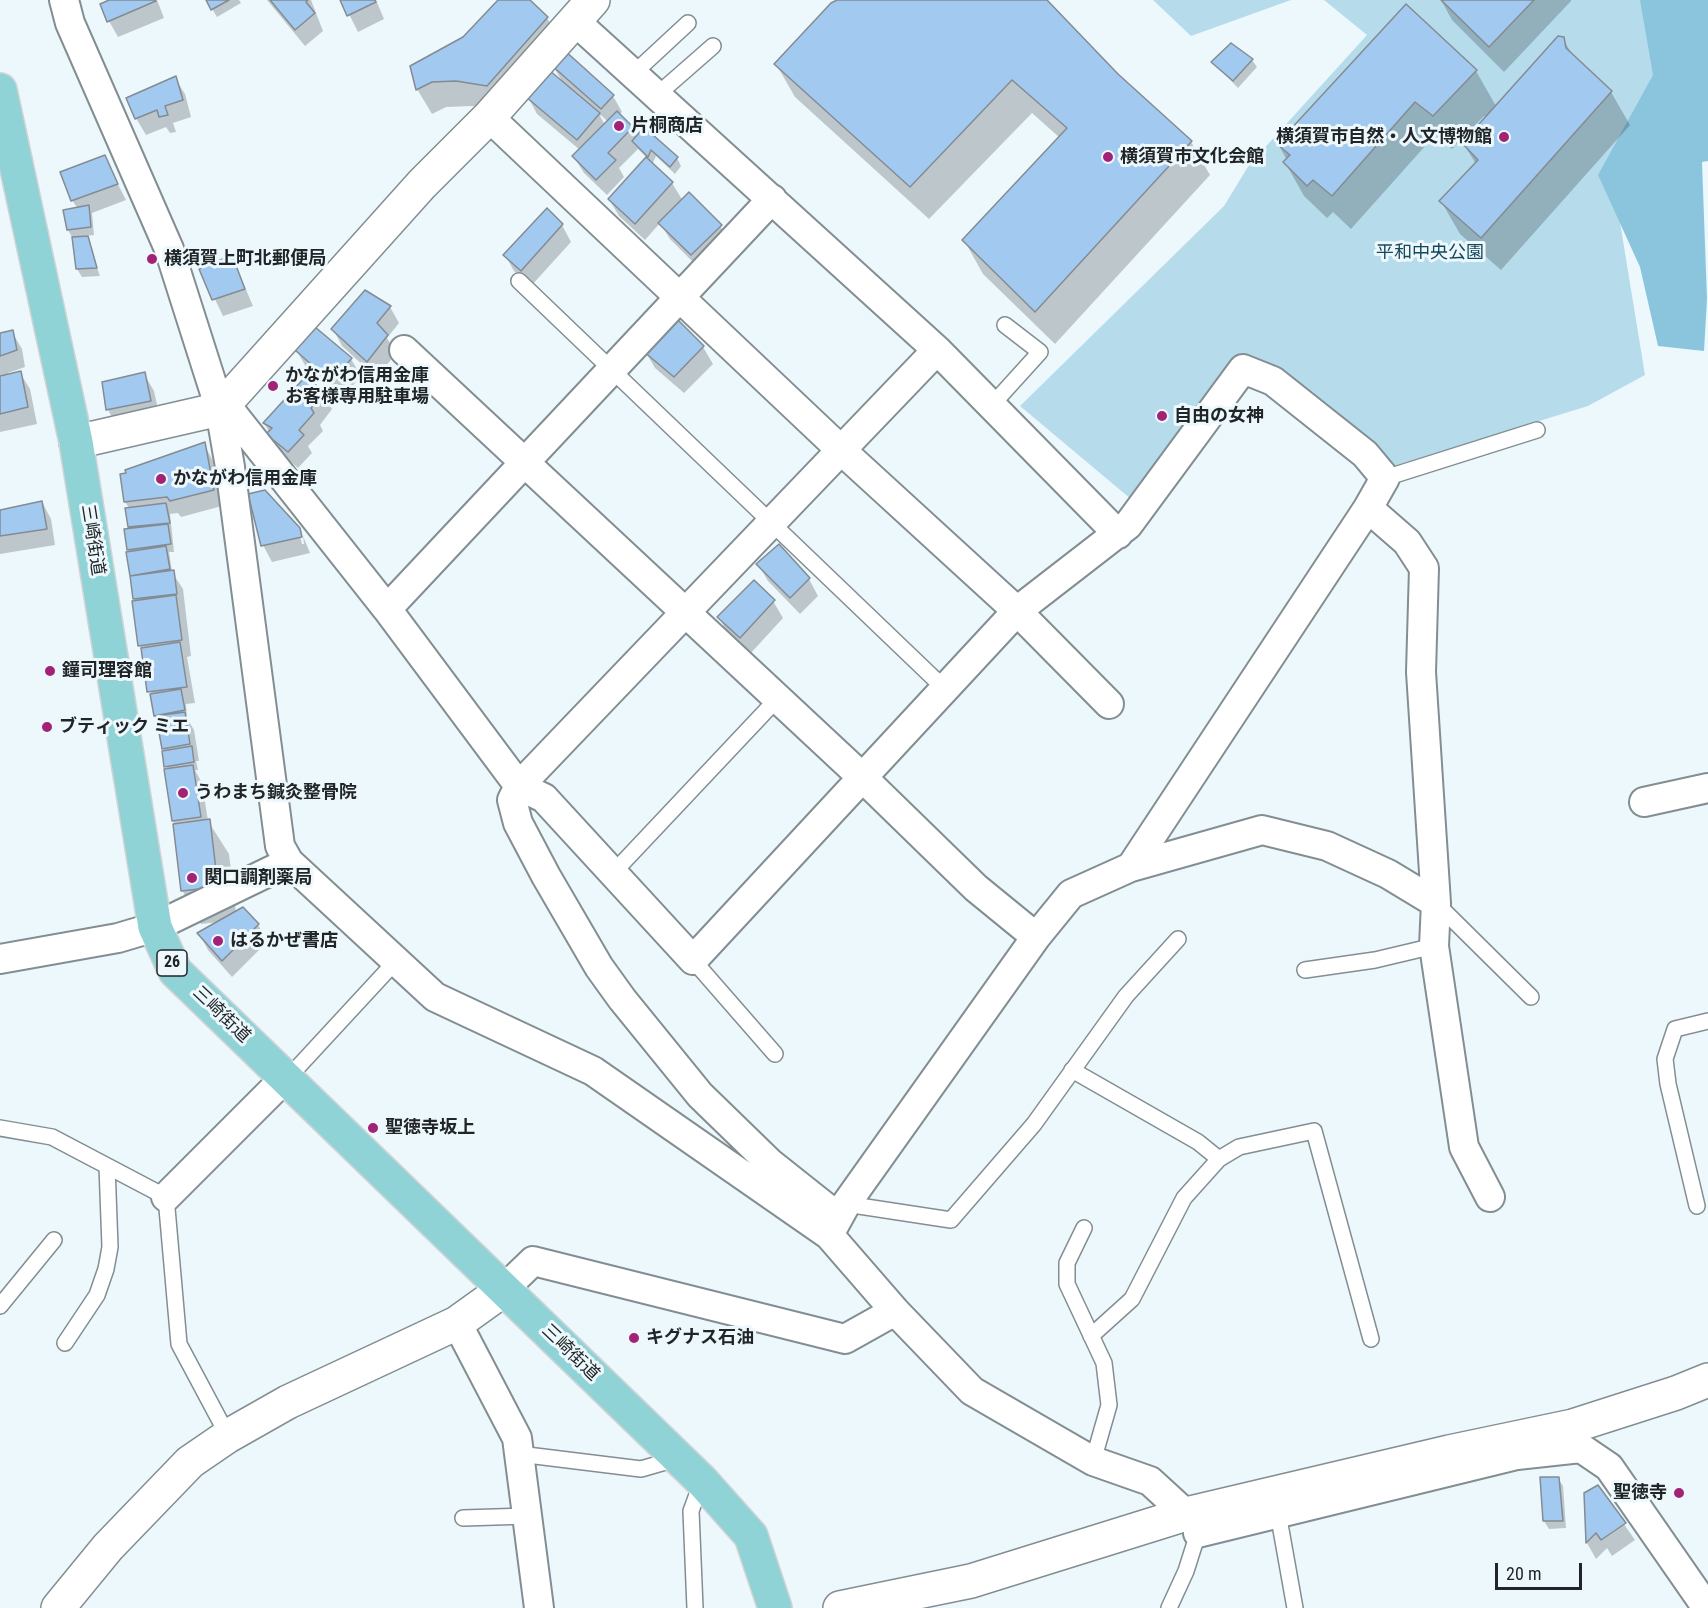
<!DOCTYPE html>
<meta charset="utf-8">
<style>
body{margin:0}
#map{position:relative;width:1708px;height:1608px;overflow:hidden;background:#edf8fd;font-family:"Roboto Condensed",sans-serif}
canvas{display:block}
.scale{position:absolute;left:1495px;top:1563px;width:87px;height:27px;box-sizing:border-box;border:3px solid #212527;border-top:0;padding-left:8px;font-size:18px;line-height:21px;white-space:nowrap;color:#212527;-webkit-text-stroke:4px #edf8fd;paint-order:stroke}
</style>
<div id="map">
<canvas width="1708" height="1608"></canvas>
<div class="scale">20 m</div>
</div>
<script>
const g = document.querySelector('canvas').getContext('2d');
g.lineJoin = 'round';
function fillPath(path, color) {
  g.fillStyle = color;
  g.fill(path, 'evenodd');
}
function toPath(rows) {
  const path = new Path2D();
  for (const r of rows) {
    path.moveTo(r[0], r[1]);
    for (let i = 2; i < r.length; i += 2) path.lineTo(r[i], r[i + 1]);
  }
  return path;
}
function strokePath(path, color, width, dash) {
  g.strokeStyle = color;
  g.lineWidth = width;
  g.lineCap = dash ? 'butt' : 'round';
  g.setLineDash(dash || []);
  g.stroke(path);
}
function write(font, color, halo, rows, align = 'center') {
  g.font = font + ' "Roboto Condensed","Noto Sans JP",sans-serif';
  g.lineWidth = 6;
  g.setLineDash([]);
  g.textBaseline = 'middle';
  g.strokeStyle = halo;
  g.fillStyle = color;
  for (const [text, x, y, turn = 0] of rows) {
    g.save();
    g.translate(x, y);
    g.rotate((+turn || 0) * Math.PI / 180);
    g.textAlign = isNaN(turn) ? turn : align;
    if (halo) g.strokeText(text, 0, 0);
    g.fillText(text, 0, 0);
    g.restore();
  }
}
const green = toPath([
 [1153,0,1291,0,1191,36],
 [1324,0,1708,0,1611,167,1645,375,1588,406,1380,470,1244,370,1144,510,1020,406,1224,206,1249,165,1367,35]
]);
const forest = toPath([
 [1640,0,1708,0,1708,161,1702,162,1707,299,1704,351,1658,346,1640,267,1598,175,1653,75]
]);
const shadow = toPath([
 [112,0,157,0,164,18,118,37,109,21],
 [207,0,239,0,241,3,217,17],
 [267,0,311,0,323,31,305,46],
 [342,0,376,0,384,19,358,32],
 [500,0,528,0,547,18,562,43,501,110,472,106,446,107,432,114,417,89],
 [840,0,1045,0,1117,75,1191,142,1210,175,1055,344,983,274,964,240,1060,138,1032,113,929,219,795,97,776,64],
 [1441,0,1571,0,1571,1,1504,72,1452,20],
 [1563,39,1575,59,1611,92,1630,125,1501,270,1460,234,1441,201,1476,164,1463,143,1486,118,1484,116,1452,149,1435,135,1351,229,1333,212,1327,218,1304,196,1285,162,1287,160,1278,144,1476,71,1496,106],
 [1252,60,1257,67,1238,88,1213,62],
 [552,64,613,96,622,112,619,115,637,137,677,158,681,166,675,174,656,156,652,165,672,183,683,201,720,226,730,242,702,271,670,239,660,223,645,240,619,216,609,199,647,158,638,149,619,168,624,177,607,195,584,173,574,157,580,150,537,114,528,97,563,83],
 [601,115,608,122,605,125,600,116],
 [175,78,185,94,191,117,173,123,176,132,170,133,166,127,146,135,136,118],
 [104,157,126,200,92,213,94,235,86,236,100,276,82,277,77,269,73,239,68,230,78,209,72,200],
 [562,225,571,242,531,286,514,271,505,255],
 [232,257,253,306,223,316,201,270],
 [390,307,399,323,387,338,396,353,377,378,342,346,333,329],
 [676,320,703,347,713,364,684,393,655,368,645,351],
 [315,329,351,359,361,376,342,398,306,367,297,351],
 [12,332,22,349,25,367,8,373,8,375,20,373,30,389,37,424,0,432,0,334],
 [144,374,154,391,160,418,117,426,108,410,103,383],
 [323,393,332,409,320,425,323,431,308,446,312,453,298,468,278,451,265,424],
 [204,444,213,461,222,506,181,517,178,513,170,514,174,552,169,552,172,572,183,589,191,656,187,657,195,703,186,704,187,718,194,730,199,761,196,761,198,770,195,770,202,783,208,821,229,854,236,913,258,925,268,941,232,977,208,950,199,933,219,922,201,924,182,890,165,752,140,645,128,549,132,530,130,509,125,502],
 [42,502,51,519,55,545,0,554,0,512],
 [299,529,302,535,299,532,302,544,304,544,303,536,310,553,272,562,263,545],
 [758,564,809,579,818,596,800,614,768,581],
 [773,601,783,618,750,654,728,634,719,617],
 [1558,1478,1563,1486,1566,1528,1549,1529,1544,1521],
 [1598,1487,1635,1540,1612,1556,1607,1548,1596,1559,1587,1543,1586,1493]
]);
const building = toPath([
 [109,0,155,0,156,1,107,22,100,4,109,0],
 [206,0,229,0,211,10,206,0],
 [270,0,308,0,306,2,315,13,295,30,270,0],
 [340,0,375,0,376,2,347,16,340,0],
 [498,0,530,0,548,17,487,86,456,81,432,82,416,90,410,66,463,37,498,0],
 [837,0,1047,0,1118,74,1192,141,1035,312,962,240,1067,128,1012,80,910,187,774,64,831,3,837,0],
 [1441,0,1534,0,1489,47,1441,0],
 [1406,4,1477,70,1433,116,1415,102,1332,196,1313,180,1307,186,1283,162,1290,155,1277,144,1406,4],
 [1558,36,1564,37,1566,48,1612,91,1481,238,1439,201,1478,160,1462,143,1558,36],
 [1231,43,1253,59,1233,81,1211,62,1231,43],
 [563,49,614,95,601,109,550,64,563,49],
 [549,70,600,113,577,140,526,97,549,70],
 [176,76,183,100,165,106,168,115,159,117,157,110,135,119,126,98,176,76],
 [617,111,633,127,608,153,616,160,596,180,572,156,617,111],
 [644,127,678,157,670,167,651,150,648,157,632,141,644,127],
 [105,155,118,184,71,201,60,172,105,155],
 [646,157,673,182,635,224,608,199,646,157],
 [689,192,722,225,691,255,658,223,689,192],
 [89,205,91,227,67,230,63,210,89,205],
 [547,208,563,224,521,271,503,255,547,208],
 [88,236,97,268,76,269,72,237,88,236],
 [232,255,245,289,212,300,199,269,232,255],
 [365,290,391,306,377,323,388,335,367,362,331,329,365,290],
 [676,318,704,346,674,377,643,351,676,318],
 [315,327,352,358,331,382,295,350,315,327],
 [13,330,17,350,0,356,0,333,13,330],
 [21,371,28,407,0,414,0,376,21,371],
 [145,372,151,401,106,410,102,382,145,372],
 [306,376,324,392,311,408,314,413,299,430,304,435,288,452,266,434,272,428,263,423,306,376],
 [205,442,214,490,170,501,167,497,124,502,120,474,126,473,125,470,205,442],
 [265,490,300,528,302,537,261,546,248,494,265,490],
 [42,501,47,529,0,536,0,510,42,501],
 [166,503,170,523,128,527,125,508,166,503],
 [168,524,171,544,127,550,124,529,168,524],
 [779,544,810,578,790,598,756,564,779,544],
 [166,546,170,569,130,576,126,552,166,546],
 [174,570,177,594,133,599,130,576,174,570],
 [754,580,775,600,740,638,717,617,754,580],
 [176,595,182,640,138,646,132,601,176,595],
 [180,642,187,687,147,692,141,648,180,642],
 [181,689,185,710,154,716,150,694,181,689],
 [185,712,190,744,162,749,156,716,185,712],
 [192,746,194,762,164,767,162,751,192,746],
 [193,765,201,817,172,821,164,769,193,765],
 [210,819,218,887,181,891,173,824,210,819],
 [243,907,259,924,222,961,197,933,243,907],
 [1540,1477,1559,1477,1563,1521,1543,1521,1540,1477],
 [1598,1485,1626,1523,1601,1540,1596,1533,1586,1543,1584,1493,1598,1485]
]);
const service = toPath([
 [633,74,688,23],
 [657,95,713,46],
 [519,281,945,689],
 [992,405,1040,352,1005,325],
 [1385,478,1537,430],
 [614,872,778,698],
 [1436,903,1531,997],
 [693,960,775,1054],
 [1305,970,1375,960,1434,946],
 [1072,1070,1198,1142,1219,1159],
 [285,1078,298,1067,396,961],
 [0,1128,52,1137,166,1197,179,1344,228,1436],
 [846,1204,951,1220,1034,1124,1126,996,1178,939],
 [1697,1206,1668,1084,1665,1059,1675,1029,1708,1021],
 [1084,1228,1067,1263,1067,1284,1104,1363,1109,1405,1093,1461],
 [0,1306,54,1240],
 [1091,1336,1132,1299,1184,1198,1219,1159,1239,1147,1314,1131,1371,1339],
 [65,1343,97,1295,106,1269,110,1247,107,1166],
 [519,1454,641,1469,679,1458],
 [1278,1513,1295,1608],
 [463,1518,527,1516],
 [695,1608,691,1511,702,1481],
 [1169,1608,1186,1571,1198,1533,1195,1529]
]);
const minor = toPath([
 [64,0,70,23,169,249,220,409,230,467,280,846,289,862,435,997,593,1071,829,1235,895,1311,972,1391,1093,1461,1150,1481,1186,1514],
 [576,22,937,350,1118,534],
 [489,117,841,450,1017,611,1109,704],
 [404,350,863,778,976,888,1036,937],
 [225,404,387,609,519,786,544,798,693,960,1017,611,1128,525,1243,369,1273,381,1365,454,1385,478,1368,508,1131,867],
 [1368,508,1407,542,1424,568,1421,672,1436,903,1434,946,1464,1147,1490,1197],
 [387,609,772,199],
 [1644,802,1708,788],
 [0,959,118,938,155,927,289,862],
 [166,1197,285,1078],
 [838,1217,770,1163,700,1095,622,999,599,967,546,876,518,823,512,800,519,786,937,350],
 [830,1233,846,1204,1036,937,1071,894,1131,867,1262,830,1327,846,1388,874,1436,903],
 [503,1290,533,1261,845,1339,895,1311],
 [457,1323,517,1438,539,1608],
 [1198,1533,1517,1455,1581,1448,1609,1467,1707,1608]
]);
const tertiary = toPath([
 [76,442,220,409,422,184,489,117,593,0],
 [58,1608,108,1547,190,1462,228,1436,288,1402,457,1323,503,1290],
 [840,1608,971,1581,1186,1514,1449,1452,1573,1426,1676,1393,1708,1380]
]);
const primary = toPath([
 [0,90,76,442,155,927,175,971,702,1481,751,1536,775,1608]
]);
const markers = [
 [619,126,6,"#a22376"],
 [1504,137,6,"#a22376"],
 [1108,157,6,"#a22376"],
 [152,259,6,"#a22376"],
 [273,386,6,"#a22376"],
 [1162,416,6,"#a22376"],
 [161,479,6,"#a22376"],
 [50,671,6,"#a22376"],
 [47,727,6,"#a22376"],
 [183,793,6,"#a22376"],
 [192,878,6,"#a22376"],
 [218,941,6,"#a22376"],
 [373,1128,6,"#a22376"],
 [634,1338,6,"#a22376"],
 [1679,1493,6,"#a22376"]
];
const shields = [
 [172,963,30]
];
const shieldNames = [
 ["26",172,963]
];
const poiNames = [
 ["片桐商店",631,126],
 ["横須賀市自然・人文博物館",1492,137,"right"],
 ["横須賀市文化会館",1120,157],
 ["横須賀上町北郵便局",164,259],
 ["かながわ信用金庫",285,376],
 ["お客様専用駐車場",285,397],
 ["自由の女神",1174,416],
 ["かながわ信用金庫",173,479],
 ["鐘司理容館",62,671],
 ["ブティック ミエ",59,727],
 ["うわまち鍼灸整骨院",195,793],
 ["関口調剤薬局",204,878],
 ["はるかぜ書店",230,941],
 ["聖徳寺坂上",385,1128],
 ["キグナス石油",646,1338],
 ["聖徳寺",1667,1493,"right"]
];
const parkNames = [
 ["平和中央公園",1430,253]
];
const streetNames = [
 ["三崎街道",92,540,81],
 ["三崎街道",221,1015,44],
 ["三崎街道",570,1353,44]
];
fillPath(green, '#b6dcec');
fillPath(forest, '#8bc5dd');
fillPath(shadow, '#0003');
fillPath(building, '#a2c9f0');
strokePath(building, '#848b92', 1.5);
strokePath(service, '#838e92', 18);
strokePath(minor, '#838e92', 32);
strokePath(tertiary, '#838e92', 36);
strokePath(primary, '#d3d3d4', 36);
strokePath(service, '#fff', 15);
strokePath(minor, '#fff', 28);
strokePath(tertiary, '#fff', 33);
strokePath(primary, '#8fd3d7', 33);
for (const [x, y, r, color] of markers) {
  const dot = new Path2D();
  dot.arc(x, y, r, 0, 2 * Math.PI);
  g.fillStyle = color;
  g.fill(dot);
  strokePath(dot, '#edf8fd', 2);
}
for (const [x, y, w] of shields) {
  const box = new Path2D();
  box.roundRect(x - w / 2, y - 13, w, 26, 4.5);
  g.fillStyle = '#edf8fd';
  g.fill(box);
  strokePath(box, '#212527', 1.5);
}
write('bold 16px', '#212527', null, shieldNames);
write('bold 18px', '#212527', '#edf8fd', poiNames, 'left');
write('18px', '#17485a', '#edf8fd', parkNames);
write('18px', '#212527', '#edf8fd', streetNames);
</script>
